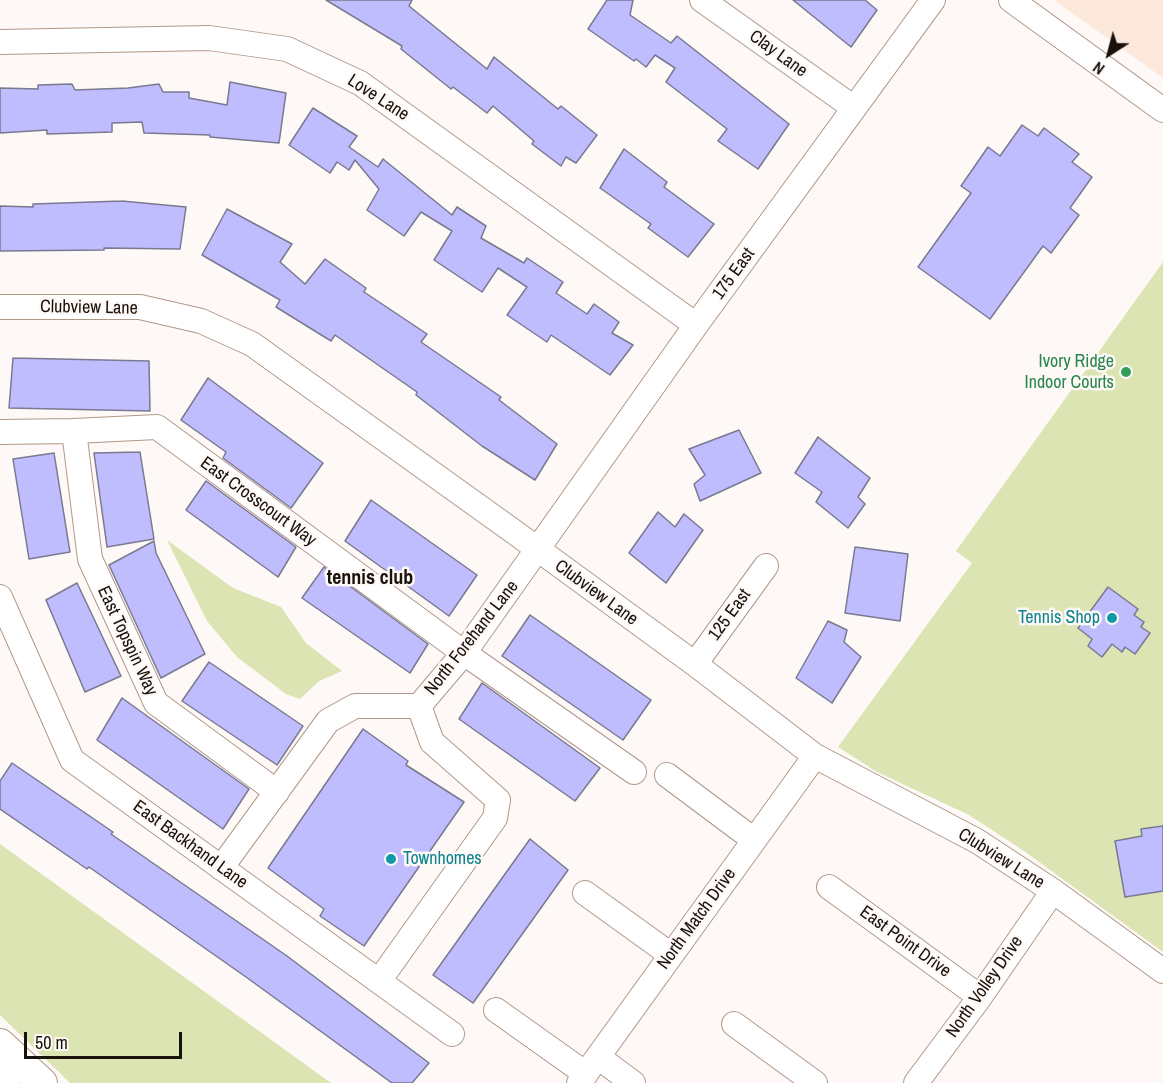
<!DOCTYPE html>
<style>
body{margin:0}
#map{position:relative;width:1163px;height:1083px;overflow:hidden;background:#fef9f6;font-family:"Archivo Narrow",sans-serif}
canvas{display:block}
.north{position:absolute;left:1079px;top:24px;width:60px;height:60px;-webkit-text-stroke:4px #fef9f6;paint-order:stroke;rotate:216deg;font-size:16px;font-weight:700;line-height:24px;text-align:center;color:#19110b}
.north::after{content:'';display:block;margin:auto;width:21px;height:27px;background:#19110b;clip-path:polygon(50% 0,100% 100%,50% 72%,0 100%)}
.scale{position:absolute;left:24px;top:1032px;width:158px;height:27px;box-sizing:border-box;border:3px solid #19110b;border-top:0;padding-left:8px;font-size:18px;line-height:21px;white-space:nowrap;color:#19110b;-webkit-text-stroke:4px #fef9f6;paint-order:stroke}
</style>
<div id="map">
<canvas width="1163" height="1083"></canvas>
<div class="north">N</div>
<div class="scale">50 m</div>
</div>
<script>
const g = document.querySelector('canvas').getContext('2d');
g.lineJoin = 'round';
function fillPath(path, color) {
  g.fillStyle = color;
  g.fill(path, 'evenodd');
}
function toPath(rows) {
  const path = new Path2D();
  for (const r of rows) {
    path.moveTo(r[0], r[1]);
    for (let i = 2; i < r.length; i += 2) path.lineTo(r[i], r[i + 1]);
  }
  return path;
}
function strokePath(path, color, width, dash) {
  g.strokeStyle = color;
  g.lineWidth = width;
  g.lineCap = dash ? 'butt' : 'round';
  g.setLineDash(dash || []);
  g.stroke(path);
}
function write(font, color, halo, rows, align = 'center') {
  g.font = font + ' "Archivo Narrow",sans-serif';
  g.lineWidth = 5;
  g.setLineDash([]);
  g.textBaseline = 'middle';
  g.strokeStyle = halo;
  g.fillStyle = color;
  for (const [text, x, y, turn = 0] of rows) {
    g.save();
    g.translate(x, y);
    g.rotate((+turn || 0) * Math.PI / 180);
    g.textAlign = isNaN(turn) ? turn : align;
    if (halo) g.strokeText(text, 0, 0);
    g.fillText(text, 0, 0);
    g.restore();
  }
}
const built = toPath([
 [1054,0,1163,0,1163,78]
]);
const green = toPath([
 [1163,262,1163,952,1024,851,969,815,877,772,838,747,972,563,956,551],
 [167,540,233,588,281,607,306,643,342,671,319,681,300,699,286,694,237,657,207,621],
 [0,844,331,1083,70,1083,0,1015]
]);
const building = toPath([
 [326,0,412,0,409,6,487,69,494,57,558,109,561,106,597,135,576,163,566,157,561,166,532,144,534,141,493,106,487,113,453,87,451,89,401,49,402,46,326,0],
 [607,0,633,0,630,15,671,43,677,36,789,124,758,169,718,141,727,129,666,82,675,68,655,55,646,67,636,59,634,61,588,29,607,0],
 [793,0,865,0,877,10,851,47,793,0],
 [230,82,286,93,279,143,210,137,210,135,144,133,142,122,112,123,112,132,47,134,47,130,0,133,0,88,38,89,38,85,72,84,75,90,128,88,159,84,163,92,189,92,189,98,227,105,230,82],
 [313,108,357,136,349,147,378,167,383,159,452,215,457,207,486,226,481,238,524,263,527,258,563,282,556,293,587,314,594,304,619,322,612,333,633,345,610,375,551,335,547,342,507,315,527,287,498,268,482,292,434,260,452,231,421,212,404,236,367,210,379,189,355,160,349,170,337,162,330,173,289,145,313,108],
 [1022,125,1038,136,1044,128,1079,154,1072,162,1092,177,1070,208,1079,215,1051,253,1043,246,990,319,918,267,971,193,961,186,988,147,1000,156,1022,125],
 [624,149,667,182,664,187,714,224,688,257,648,228,651,224,600,188,624,149],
 [122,201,186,207,180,249,104,248,104,250,0,251,0,206,33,207,33,204,122,201],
 [227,209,292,244,280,262,305,284,325,259,366,288,364,292,427,334,421,342,501,397,499,400,557,444,535,480,482,446,416,395,417,392,335,335,331,341,276,307,280,300,202,255,227,209],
 [13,358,149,361,150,411,9,408,13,358],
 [208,378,323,463,291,508,223,458,226,452,181,420,208,378],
 [739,430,761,473,700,501,694,484,705,475,689,449,739,430],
 [818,437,870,478,858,497,865,504,848,528,816,502,822,492,795,473,818,437],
 [140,452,154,539,107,547,94,453,140,452],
 [54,453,70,552,29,559,13,459,54,453],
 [206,481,296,547,278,577,186,510,206,481],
 [371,500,477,575,449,616,345,541,371,500],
 [658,512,675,527,684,514,703,530,666,583,629,553,658,512],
 [154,541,156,553,205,654,161,678,109,565,154,541],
 [855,547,908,554,900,621,845,613,855,547],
 [324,567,428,644,410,673,302,598,324,567],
 [77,583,121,676,85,692,46,600,77,583],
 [1108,587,1138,609,1134,615,1144,622,1141,627,1150,633,1135,654,1125,647,1122,652,1112,644,1102,657,1088,646,1092,639,1078,628,1108,587],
 [530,615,651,700,623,740,502,656,530,615],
 [828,621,847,630,844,642,861,657,832,703,796,678,828,621],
 [209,662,303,726,277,765,182,701,209,662],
 [482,683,600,768,575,801,459,719,482,683],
 [122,698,249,789,223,829,97,740,122,698],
 [363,729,408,761,406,765,464,802,364,946,320,916,324,909,268,868,363,729],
 [12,763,113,832,111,834,287,956,429,1063,412,1083,392,1083,246,977,89,867,87,869,0,809,0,781,12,763],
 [1163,826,1163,891,1125,897,1115,841,1142,836,1141,829,1163,826],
 [530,839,568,870,473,1003,433,975,530,839]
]);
const minor = toPath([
 [702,0,854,108],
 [1011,0,1163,110],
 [0,42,209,38,287,49,360,83,696,325],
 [0,307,140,307,201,321,252,344,517,534,695,664,815,756,977,841,1053,891,1163,971],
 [74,431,90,559,156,703,277,792],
 [0,432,74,431,157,427,464,653,634,772],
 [0,597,72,760,452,1034],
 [695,664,766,566],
 [667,775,754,840],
 [221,868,328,721,355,706,419,706,464,653,696,325,933,0],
 [829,887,980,997],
 [585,893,671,955],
 [379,981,495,818,498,800,432,742,419,706],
 [496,1010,586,1074],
 [734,1024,815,1083],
 [598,1057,633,1083],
 [579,1083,815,756],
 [916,1083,980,997,1053,891]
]);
const major = toPath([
 [0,1044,42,1083],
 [0,1079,4,1083]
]);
const markers = [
 [1126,372,6,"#2e9e5b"],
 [1112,618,6,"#0f9aa8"],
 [391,859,6,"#0f9aa8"]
];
const streetNames = [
 ["Clay Lane",778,54,36],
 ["Love Lane",378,98,33],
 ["175 East",734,274,-54],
 ["Clubview Lane",89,308,1],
 ["East Crosscourt Way",258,502,36],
 ["Clubview Lane",596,593,36],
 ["125 East",730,615,-54],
 ["North Forehand Lane",472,638,-52],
 ["East Topspin Way",127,641,65],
 ["East Backhand Lane",190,845,36],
 ["Clubview Lane",1001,859,32],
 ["North Match Drive",697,919,-54],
 ["East Point Drive",905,942,36],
 ["North Volley Drive",985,987,-55]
];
const leisureNames = [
 ["Ivory Ridge",1114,362],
 ["Indoor Courts",1114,383]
];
const cultureNames = [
 ["Tennis Shop",1100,618],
 ["Townhomes",403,859,"left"]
];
const neighbourhoodNames = [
 ["tennis club",370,579]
];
fillPath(built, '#fde9dc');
fillPath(green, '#dbe4b2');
fillPath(building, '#c0bdfe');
strokePath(building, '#797991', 1.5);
strokePath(minor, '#b09888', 26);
strokePath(major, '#b09888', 32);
strokePath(minor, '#fff', 24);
strokePath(major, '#fff', 30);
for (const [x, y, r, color] of markers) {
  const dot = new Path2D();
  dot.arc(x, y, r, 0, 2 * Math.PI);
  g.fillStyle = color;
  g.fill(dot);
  strokePath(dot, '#fef9f6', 2);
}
write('18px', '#19110b', '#fef9f6', streetNames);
write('18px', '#27864d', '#fef9f6', leisureNames, 'right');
write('18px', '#0d838f', '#fef9f6', cultureNames, 'right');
write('bold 20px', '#19110b', '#fef9f6', neighbourhoodNames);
</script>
